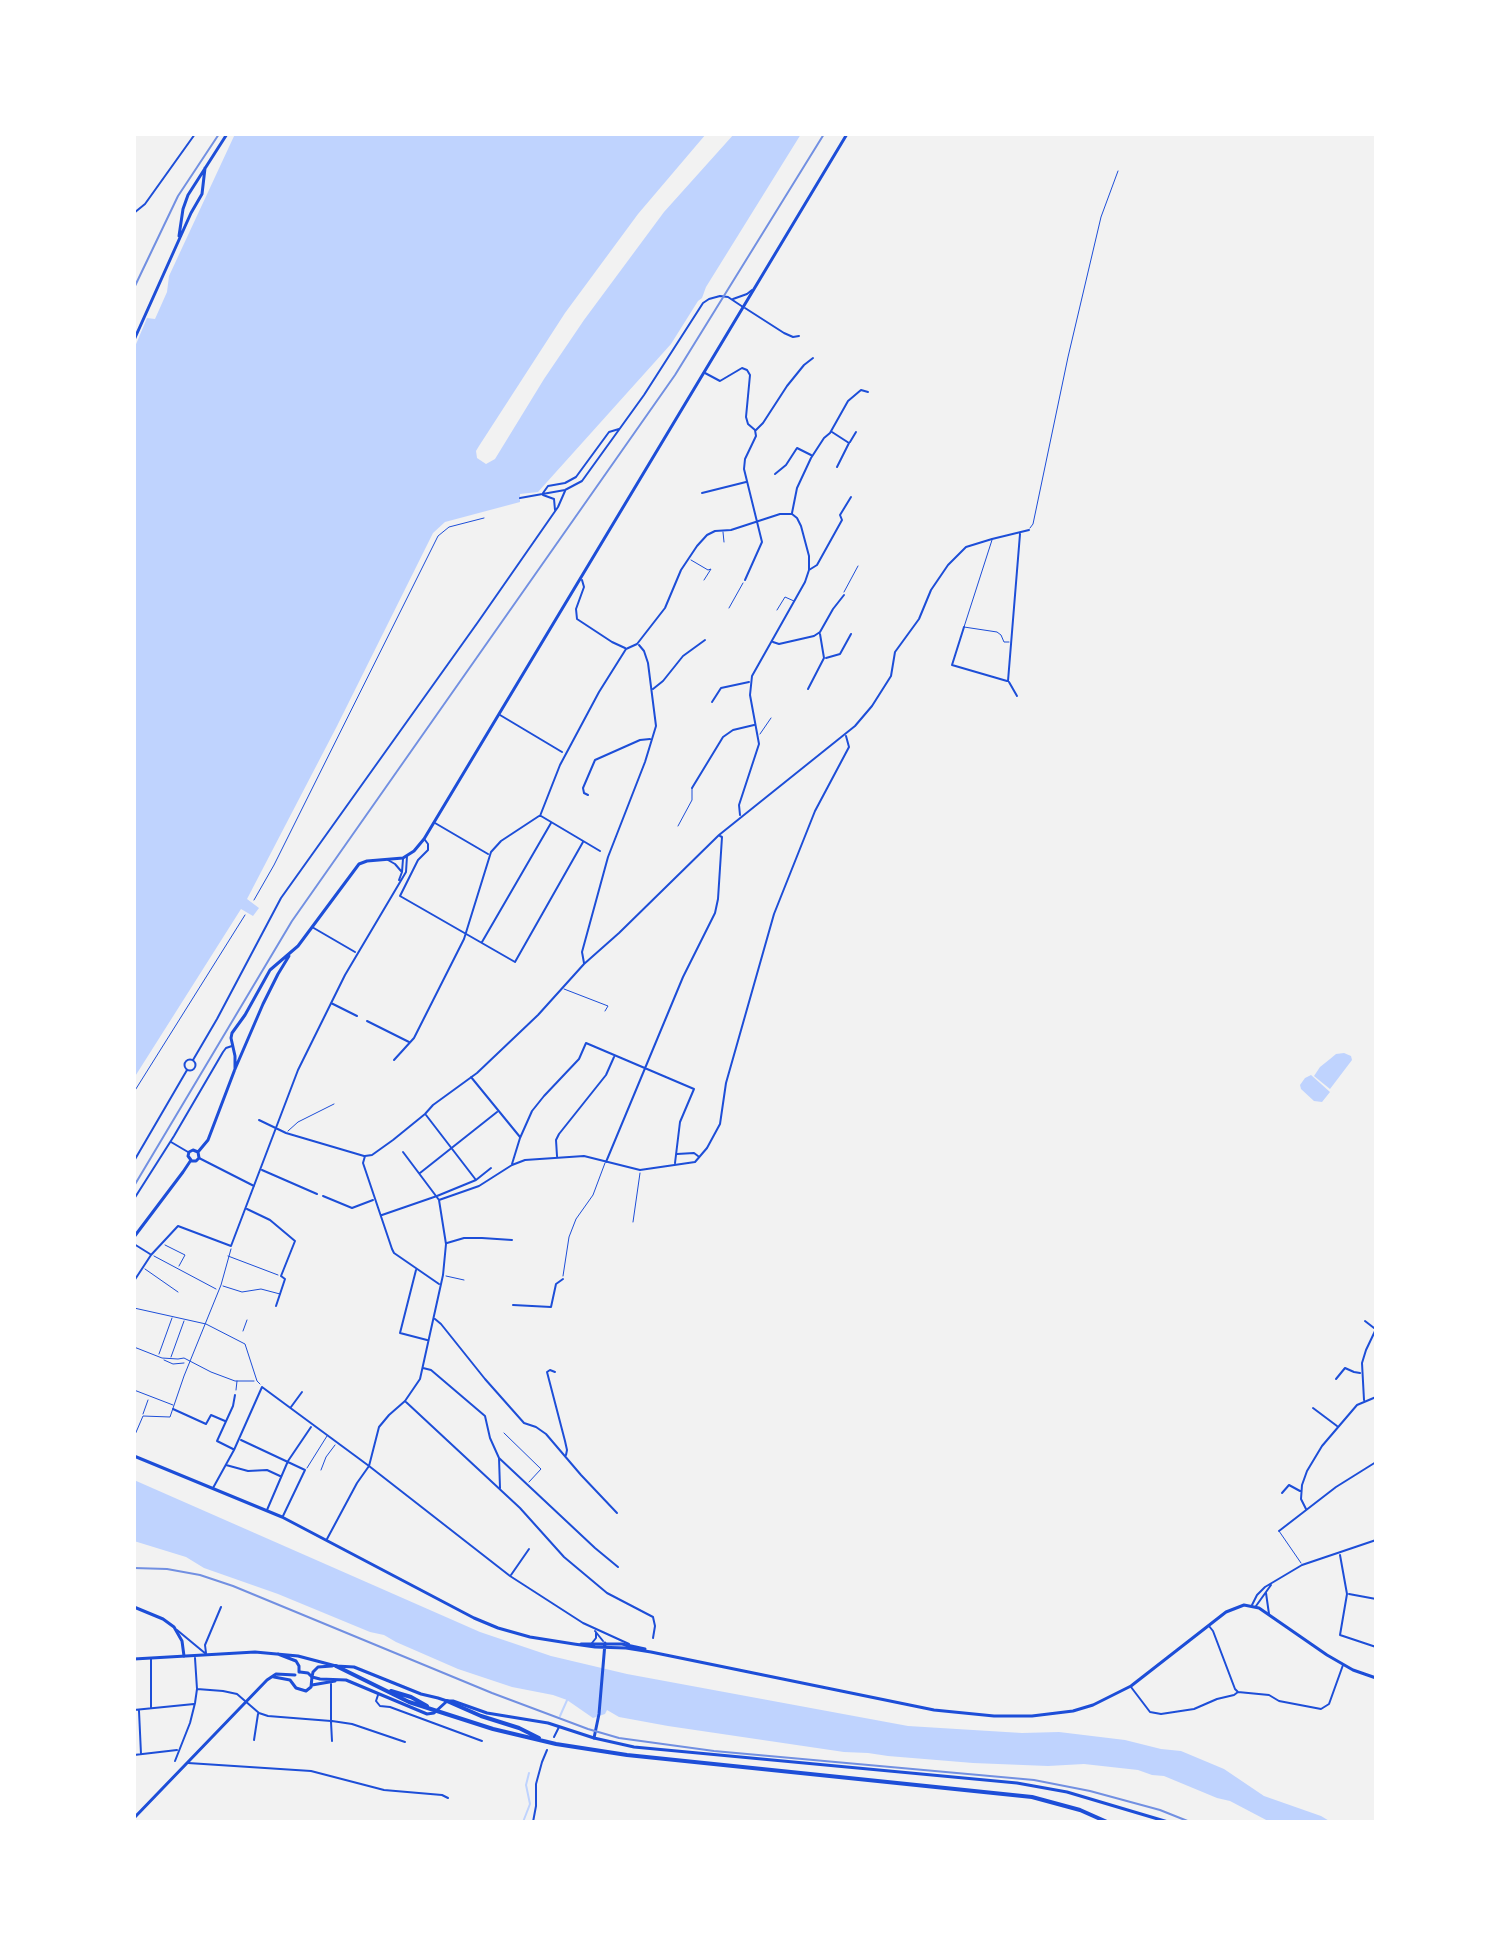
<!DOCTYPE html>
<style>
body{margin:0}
#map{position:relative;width:1510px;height:1956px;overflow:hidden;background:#f2f2f2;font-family:Montserrat,sans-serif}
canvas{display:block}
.frame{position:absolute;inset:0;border:136px solid #fff;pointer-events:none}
</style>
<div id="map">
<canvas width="1510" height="1956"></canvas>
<div class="frame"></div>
</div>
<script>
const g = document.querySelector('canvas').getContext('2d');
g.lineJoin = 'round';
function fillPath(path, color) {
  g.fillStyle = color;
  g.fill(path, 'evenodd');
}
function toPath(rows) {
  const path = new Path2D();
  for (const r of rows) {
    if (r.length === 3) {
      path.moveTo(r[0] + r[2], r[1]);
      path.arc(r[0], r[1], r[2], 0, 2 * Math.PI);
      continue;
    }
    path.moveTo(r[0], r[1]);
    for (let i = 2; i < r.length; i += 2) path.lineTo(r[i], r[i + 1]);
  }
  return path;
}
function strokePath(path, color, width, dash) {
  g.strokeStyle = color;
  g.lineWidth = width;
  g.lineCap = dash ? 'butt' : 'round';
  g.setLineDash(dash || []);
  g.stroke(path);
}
const water = toPath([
 [235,134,706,134,638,214,565,313,479,446,476,451,477,458,486,464,495,459,544,379,584,320,664,212,734,134,801,134,706,287,702,298,698,301,671,344,538,492,520,494,520,502,445,522,433,533,337,726,247,899,259,908,253,916,241,909,134,1078,134,349,147,318,155,319,167,292,169,276],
 [1344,1053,1351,1056,1352,1060,1330,1089,1314,1076,1320,1067,1330,1059,1336,1054],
 [1311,1075,1330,1092,1322,1102,1314,1101,1301,1089,1300,1085,1305,1078],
 [134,1480,480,1632,551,1656,627,1674,908,1726,1022,1733,1059,1732,1125,1740,1161,1749,1181,1751,1224,1769,1264,1796,1321,1816,1331,1822,1270,1822,1230,1801,1217,1798,1164,1776,1152,1775,1138,1770,1084,1764,1048,1766,973,1763,888,1756,868,1753,844,1752,668,1726,619,1717,607,1710,605,1714,593,1718,567,1700,553,1695,512,1687,458,1669,396,1642,384,1635,370,1632,278,1594,204,1568,186,1557,134,1541]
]);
const stream = toPath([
 [560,1716,568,1698],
 [523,1822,530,1804,526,1785,529,1773]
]);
const service = toPath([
 [1030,528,1033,524,1068,357,1101,217,1118,171],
 [723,532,724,542],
 [992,540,964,627,997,632,1001,635,1004,642,1009,642],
 [691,560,708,570,711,569,704,580],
 [844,592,858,566],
 [729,608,743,583],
 [777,610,785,597,794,601],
 [760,734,771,718],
 [678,826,692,800,692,788],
 [564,989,608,1006,605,1011],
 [288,1131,298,1122,334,1104],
 [633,1222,640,1173],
 [165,1245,185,1255,179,1266],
 [228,1256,278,1275],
 [145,1269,178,1292],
 [446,1276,464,1280],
 [563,1276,569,1237,576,1219,593,1195,605,1163],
 [223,1286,242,1292,261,1289,280,1294],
 [504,1433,541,1469,529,1482],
 [307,1468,327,1436],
 [321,1470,326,1457,335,1445],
 [1279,1531,1301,1563]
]);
const pedestrian = toPath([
 [254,900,274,865,438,536,449,527,484,518],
 [134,1092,245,915],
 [154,1256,216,1289],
 [134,1308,206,1324,245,1344,257,1381,260,1384],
 [243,1331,247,1320],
 [134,1347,162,1358,178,1359,184,1358,211,1372,235,1381,254,1381],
 [159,1354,172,1318],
 [171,1357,184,1321],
 [164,1360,173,1364,184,1363],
 [134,1390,173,1405],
 [236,1390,237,1381],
 [143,1414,148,1400],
 [134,1437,143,1416,170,1417,184,1376,221,1285,231,1249]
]);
const minor = toPath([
 [134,213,145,204,195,134],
 [745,308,784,333,793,337,799,336],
 [705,373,720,381,742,368,747,370,750,375,746,417,748,424,755,430,756,436,745,459,744,469,762,542,745,580],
 [756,430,763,423,787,386,804,365,813,358],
 [832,432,849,443,837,467],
 [850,442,856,432],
 [775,474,786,465,797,448,811,455],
 [702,493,746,482],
 [543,495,554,499,555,510],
 [792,513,797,488,811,458,824,438,830,433,848,401,861,390,868,392],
 [582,580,584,587,576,609,577,619,612,642,625,648],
 [964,627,952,665,1007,681],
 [773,642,779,644,814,636,820,632,833,609,844,595],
 [826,658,840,654,851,634],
 [1008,681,1020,534],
 [1009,682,1017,696],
 [653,689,663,681,683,656,705,640],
 [808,689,824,658,820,634],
 [712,702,721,688,749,682],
 [500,715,562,752],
 [692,788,723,737,733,730,754,725],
 [588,795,584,793,583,788,595,760,640,740,650,739],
 [740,815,739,805,759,744,750,695,752,676,805,582,809,570,817,565,842,520,840,515,851,497],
 [540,816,560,765,599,692,626,649,637,644,665,608,681,570,697,546,707,535,715,531,731,530,780,514,792,514,797,518,801,526,809,556,809,570],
 [541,816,600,851],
 [435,823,488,854],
 [425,840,428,844,428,850,418,860,400,896,515,962,583,842],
 [388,860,395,864,401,871],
 [399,880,402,872,403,859],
 [312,927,355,952],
 [482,942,551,823],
 [584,963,582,952,608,857,645,762,656,726,648,663,644,651,639,645],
 [331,1003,357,1016],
 [367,1021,409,1042],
 [190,1065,5.5],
 [193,1060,217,1019,281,898,478,622,558,507,565,491],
 [394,1060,414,1038,464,939,491,852,501,841,539,816],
 [471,1077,520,1137],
 [426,1115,476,1180],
 [259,1120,286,1133,364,1156],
 [171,1142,188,1152],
 [677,1154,694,1153,698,1156],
 [365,1156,372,1155,393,1140,425,1114,433,1105,477,1073,538,1015,584,964,619,933,719,835,855,726,872,706,891,676,895,652,919,619,931,590,948,565,966,547,992,539,1029,530],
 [365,1156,363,1163,392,1249,394,1253,439,1284],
 [557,1156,556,1140,559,1134,606,1075,614,1057],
 [199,1158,254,1186],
 [134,1161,187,1070],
 [606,1162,683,977,715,913,718,899,722,837,720,836],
 [512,1164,520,1138,532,1111,544,1096,579,1059,586,1043,694,1089,680,1122,675,1163],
 [262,1170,317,1194],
 [420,1173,497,1112],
 [323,1196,352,1208,373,1200],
 [134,1199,174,1136,223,1052,226,1048,232,1046],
 [439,1200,479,1186,512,1165,525,1160,584,1156,640,1170,695,1162,707,1148,720,1124,726,1083,774,914,815,811,849,747,846,736],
 [247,1209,270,1220,295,1241,281,1276,285,1279,276,1306],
 [382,1215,437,1196,476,1180,491,1168],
 [447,1243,464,1238,482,1238,512,1240],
 [134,1244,150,1254],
 [416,1270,400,1333,427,1340],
 [134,1281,151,1255,178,1226,231,1246,298,1070,345,975,406,872,407,856],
 [513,1305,551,1307,556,1284,563,1279],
 [435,1319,441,1324,485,1379,524,1423,536,1427,546,1434,581,1475,617,1513],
 [1365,1321,1374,1328],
 [423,1368,431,1370,485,1416,490,1438,499,1458,500,1488],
 [555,1372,550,1370,547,1372,565,1441,567,1450,566,1455],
 [1336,1379,1345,1368,1354,1372,1360,1373],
 [1364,1400,1362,1363,1366,1350,1376,1329],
 [406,1402,520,1508,564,1557,607,1593,653,1617,655,1626,653,1638],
 [291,1407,302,1392],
 [1313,1408,1337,1426],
 [173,1409,206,1424,211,1415,225,1421],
 [134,1428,134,1429],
 [241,1440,305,1470,283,1516],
 [233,1449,217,1441,233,1406,235,1395],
 [499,1458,595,1548,618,1567],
 [226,1465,248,1471,267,1470,280,1476],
 [213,1488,234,1450,262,1387,369,1466,510,1576,583,1623,629,1644],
 [1282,1493,1289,1485,1300,1491],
 [1306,1509,1301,1499,1302,1485,1307,1471,1322,1446,1357,1405,1376,1397],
 [267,1510,288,1461,311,1427],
 [1279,1531,1336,1487,1376,1462],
 [327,1539,357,1483,369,1466,379,1427,389,1415,405,1401,420,1379,443,1275,446,1244,439,1200,403,1152],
 [1340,1555,1347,1594,1340,1635,1376,1647],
 [511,1575,529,1549],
 [1266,1593,1269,1614],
 [1349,1594,1376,1599],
 [1252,1605,1257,1595,1265,1587,1302,1565,1376,1540],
 [1256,1606,1271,1585],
 [1209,1626,1213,1631,1235,1689,1238,1692],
 [177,1630,206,1654],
 [595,1631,603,1641],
 [592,1643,596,1638,596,1633],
 [206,1653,205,1645,221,1607],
 [1131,1687,1150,1712,1161,1714,1194,1709,1217,1699,1234,1695,1238,1692,1269,1695,1279,1701,1321,1709,1329,1704,1343,1665],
 [197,1689,223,1691,237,1694,259,1713,268,1716,331,1721,331,1684],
 [378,1695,376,1701,380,1706,390,1707,482,1741],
 [151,1708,151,1659],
 [134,1710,194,1704],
 [139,1711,141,1754],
 [332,1721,352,1724,405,1742],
 [331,1722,332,1741],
 [554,1737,559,1727],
 [254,1740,258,1714],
 [134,1755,177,1750],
 [175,1761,190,1723,195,1703,197,1689,195,1658],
 [188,1763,311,1771,384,1790,442,1795,448,1798],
 [533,1822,536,1806,536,1784,542,1762,547,1750]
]);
const tertiary = toPath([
 [733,299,747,294,752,290],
 [543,493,548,486,565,483,576,477,609,432,619,429],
 [520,498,565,490,582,481,644,395,703,303,709,299,720,296,728,297,743,307]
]);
const secondary = toPath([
 [235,1069,235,1056,231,1038,232,1033,245,1015,270,970,298,946,359,864,367,861,403,858,414,851,424,839,847,134],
 [191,1161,196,1161,199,1158,198,1152],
 [134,1237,183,1172,191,1160,188,1156,189,1152,193,1150,198,1152,208,1140,235,1069,263,1004,278,974,289,956],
 [134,1456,282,1517,474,1618,498,1628,530,1637,574,1644,595,1647,626,1648,651,1652,934,1710,994,1716,1032,1716,1073,1711,1093,1705,1131,1686,1226,1612,1244,1605,1259,1608,1327,1655,1353,1670,1376,1678],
 [134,1607,163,1619,174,1627,182,1641,184,1656],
 [581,1644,622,1644,645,1649],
 [274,1677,290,1680,296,1688,306,1691,311,1687,312,1677,308,1673,300,1672],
 [594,1738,599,1714,605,1643],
 [134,1818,267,1680,276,1674,295,1675]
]);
const primary = toPath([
 [179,236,183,209,188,195,227,134],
 [134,340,191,213,202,194,205,168],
 [278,1654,296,1661,299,1666,299,1672],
 [134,1659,255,1652,298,1656,336,1666,354,1667,421,1694,438,1698,447,1701,453,1701,487,1713,548,1723,594,1738,634,1747,1017,1783,1067,1792,1168,1822],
 [332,1666,318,1667,313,1672,312,1677,320,1679,346,1680,427,1714,434,1713,446,1702],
 [312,1685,335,1681]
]);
const trunk = toPath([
 [336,1666,409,1702,493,1729,556,1744,627,1755,1032,1797,1080,1810,1107,1822],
 [391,1691,411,1697,427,1706],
 [447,1701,481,1716,519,1728,539,1738]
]);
const rail = toPath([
 [134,288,178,196,219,134],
 [134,1186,292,921,675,375,824,134],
 [134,1568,167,1569,200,1575,233,1586,492,1693,588,1729,619,1738,714,1751,1034,1780,1090,1791,1160,1810,1190,1822]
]);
fillPath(water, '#bfd3fe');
strokePath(stream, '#bfd3fe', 2);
strokePath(service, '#1d4ed8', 1);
strokePath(pedestrian, '#1d4ed8', 1);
strokePath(minor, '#1d4ed8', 2);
strokePath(tertiary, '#1d4ed8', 2);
strokePath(secondary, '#1d4ed8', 3);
strokePath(primary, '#1d4ed8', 3);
strokePath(trunk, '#1d4ed8', 4);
strokePath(rail, '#7290e2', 2);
</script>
